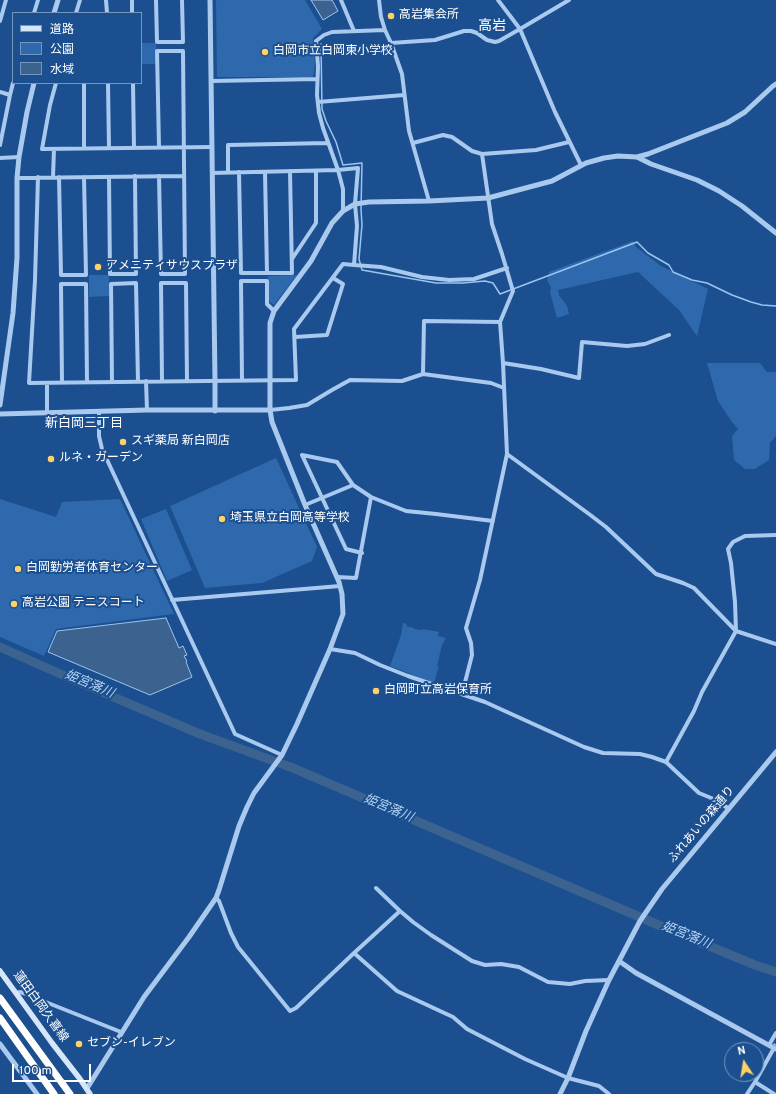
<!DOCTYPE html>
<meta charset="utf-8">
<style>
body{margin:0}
#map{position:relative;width:776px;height:1094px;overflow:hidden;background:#1b4f8f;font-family:Overpass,"Noto Sans JP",sans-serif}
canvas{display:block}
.legend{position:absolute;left:12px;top:12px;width:130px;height:72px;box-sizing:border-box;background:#1b4f8f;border:1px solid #7695bc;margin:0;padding:5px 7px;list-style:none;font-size:12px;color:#fff}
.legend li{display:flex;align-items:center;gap:8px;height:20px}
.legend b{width:20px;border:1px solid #7695bc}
.north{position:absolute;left:724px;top:1042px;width:40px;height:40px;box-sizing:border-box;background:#1b4f8f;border:1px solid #7695bc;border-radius:50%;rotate:348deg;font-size:11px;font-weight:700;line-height:16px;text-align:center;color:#fff}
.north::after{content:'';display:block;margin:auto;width:14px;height:18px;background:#ffd166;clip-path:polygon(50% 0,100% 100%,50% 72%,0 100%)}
.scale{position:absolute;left:12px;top:1064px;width:79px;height:18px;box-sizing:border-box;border:2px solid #fff;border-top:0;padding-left:5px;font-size:12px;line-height:14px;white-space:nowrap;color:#fff;-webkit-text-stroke:3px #1b4f8f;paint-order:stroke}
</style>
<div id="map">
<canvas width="776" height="1094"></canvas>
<ul class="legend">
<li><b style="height:5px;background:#d6e6fa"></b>道路</li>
<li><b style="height:11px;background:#2e69ad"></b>公園</li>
<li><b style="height:11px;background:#3c6290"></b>水域</li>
</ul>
<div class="north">N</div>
<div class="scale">100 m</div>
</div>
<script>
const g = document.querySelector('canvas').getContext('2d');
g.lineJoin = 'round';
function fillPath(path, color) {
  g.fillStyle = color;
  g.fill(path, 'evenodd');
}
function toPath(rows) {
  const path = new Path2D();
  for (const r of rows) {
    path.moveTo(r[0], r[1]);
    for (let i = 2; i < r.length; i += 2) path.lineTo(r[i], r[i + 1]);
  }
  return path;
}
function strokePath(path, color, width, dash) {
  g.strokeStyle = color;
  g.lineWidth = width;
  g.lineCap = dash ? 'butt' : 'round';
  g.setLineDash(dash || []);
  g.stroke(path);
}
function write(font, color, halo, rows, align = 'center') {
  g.font = font + ' Overpass,"Noto Sans JP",sans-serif';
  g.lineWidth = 4;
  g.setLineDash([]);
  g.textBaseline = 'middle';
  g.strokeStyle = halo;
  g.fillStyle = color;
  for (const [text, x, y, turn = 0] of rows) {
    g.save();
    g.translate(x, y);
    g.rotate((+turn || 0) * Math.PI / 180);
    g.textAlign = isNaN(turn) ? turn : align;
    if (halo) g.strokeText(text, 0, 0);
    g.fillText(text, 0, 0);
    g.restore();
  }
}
const green = toPath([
 [216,0,305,0,322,29,313,38,315,65,313,77,217,77],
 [141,43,156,43,157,64,141,64],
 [633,241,636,247,661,266,708,289,697,336,679,310,638,272,558,290,559,295,567,306,569,314,557,318,550,292,551,288,547,280,549,272],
 [89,275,109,275,109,296,89,297],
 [297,275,274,305,269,301,268,276],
 [707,363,760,363,767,372,776,372,776,436,770,443,769,460,755,469,745,469,734,460,732,436,738,429,732,422,718,401],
 [276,458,317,547,312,561,262,583,205,588,170,506],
 [0,499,56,517,62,502,120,499,174,614,56,629,44,656,0,637],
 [166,509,192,570,167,581,141,519],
 [403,623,407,624,406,626,414,628,414,629,422,630,423,629,429,630,439,632,438,636,446,638,442,645,437,666,439,666,434,683,390,666,401,635]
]);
const water = toPath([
 [311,0,332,0,338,11,323,20,311,0],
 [166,618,179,648,183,646,187,655,184,656,187,661,186,662,192,677,150,695,48,652,57,631,166,618]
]);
const stream = toPath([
 [321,44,322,109,326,121,336,142,343,165,362,163,361,209,362,225,359,259,362,270,436,283,463,283,485,281,493,283,500,294,637,242,648,253,669,265,673,272,692,280,707,283,732,295,751,302,762,305,776,306],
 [774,1044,776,1045]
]);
const river = toPath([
 [0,647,83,684,200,734,293,768,656,924,755,965,776,972]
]);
const minor = toPath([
 [106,0,107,13],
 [132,0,132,13],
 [156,0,157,42,183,42,182,0],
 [341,0,354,31],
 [379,0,381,17,385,30,391,43,402,74,409,131,429,201],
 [498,0,520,29,555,112,581,165],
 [34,13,38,0],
 [76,13,80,0],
 [0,21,6,0],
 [391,43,435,40,464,31,471,31,477,33,487,40,495,42,499,41,520,29,569,0],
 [211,81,317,79],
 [56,83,50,105,42,149,212,147],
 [84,83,84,148],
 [108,83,109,148],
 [133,83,134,148],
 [0,92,10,95,0,145],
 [10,95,13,83],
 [318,102,404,95],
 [413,143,443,135,452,137,472,151,482,154,536,150,569,142],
 [0,158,19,157],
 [228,172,228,145,328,143],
 [239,172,241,273,292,273,290,171],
 [265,172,267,273],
 [159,176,161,274,185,274,183,51,157,51,159,147],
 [38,177,35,280,29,383,296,380,294,329,343,264,354,265,357,226,355,204,358,168,338,170,212,173],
 [53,177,54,149],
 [59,177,61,275,86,275,84,177],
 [109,177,110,274,136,274,135,176],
 [17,178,184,176],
 [343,211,343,189,338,170,323,128,319,113,317,95,318,66,316,41,324,35,332,32,385,30],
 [292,259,316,223,316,171],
 [354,265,381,267,422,277,449,280,474,279,507,268],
 [295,337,327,335,343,284,333,278],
 [503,363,541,369,579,378,582,342,627,346,645,344,669,335],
 [423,374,424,321,500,322],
 [242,380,241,281,267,281,267,304,274,311],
 [146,381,147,410],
 [162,381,161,283,186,283,187,381],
 [62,382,61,284,86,284,87,382],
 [112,382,111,284,136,283,138,382],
 [47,383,47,413],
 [270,410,289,408,307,405,332,390,350,380,402,381,423,374,491,383,504,388],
 [99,411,99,436,102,449,235,734,282,755],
 [507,454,589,514,606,527,656,574,683,583,694,588,736,631,776,644],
 [302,455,337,462,353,485,371,497,406,511,436,514,493,521],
 [302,455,346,549,362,553],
 [305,505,353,485],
 [337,577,356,578,371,497],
 [172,600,340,586],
 [330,649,355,653,380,665,408,676,485,702,584,747,603,753,640,754,652,757,666,762,699,793,716,800,729,809],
 [462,694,472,655,471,643,466,628,480,580,507,454,503,363,500,322,513,291,502,254,492,224,482,154],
 [666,762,694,711,702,692,736,631,735,602,731,563,728,549,733,542,745,536,776,535],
 [376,888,400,911,413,922,431,935,472,961,485,965,501,964,519,967,548,982,570,984,585,981,609,980],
 [216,898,219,901,231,933,238,947,290,1011,296,1008,354,953,397,991,453,1017,467,1029,525,1059,568,1078,599,1086,609,1094],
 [354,953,400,911],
 [16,993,20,992,36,997,38,999,121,1032],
 [769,1045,776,1033],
 [774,1048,755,1082,774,1094],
 [747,1094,755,1082]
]);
const tertiary = toPath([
 [210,0,215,381,215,411],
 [54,13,58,0],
 [637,157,651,164,697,180,719,191,742,206,776,233],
 [0,405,13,313,17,258,17,178,19,157,27,112,34,83],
 [0,414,147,410,270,410],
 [619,961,636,973,776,1049],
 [0,1044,37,1094],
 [87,1088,91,1082,144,997,189,937,216,898,219,890,239,826,247,807,254,793,282,755,297,724,330,649,343,614,342,594,339,582,305,505,272,422,270,410,270,323,274,311,311,261,332,223,343,211,355,204,369,202,429,201,488,198,552,181,586,163,604,158,618,156,637,157,648,154,727,123,745,112,773,86,776,84],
 [560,1094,568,1078,586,1031,609,980,640,921,662,889,776,752]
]);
const secondary = toPath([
 [0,971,52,1043,80,1079,90,1094]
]);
const motorway = toPath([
 [0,998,70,1094],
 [0,1018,54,1094]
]);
const markers = [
 [391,16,4,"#ffd166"],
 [265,52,4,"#ffd166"],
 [98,267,4,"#ffd166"],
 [123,442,4,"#ffd166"],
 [51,459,4,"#ffd166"],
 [222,519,4,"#ffd166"],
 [18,569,4,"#ffd166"],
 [14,604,4,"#ffd166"],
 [376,691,4,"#ffd166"],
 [79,1044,4,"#ffd166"]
];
const poiNames = [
 ["高岩集会所",399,16],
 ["白岡市立白岡東小学校",273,52],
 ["アメニティサウスプラザ",106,267],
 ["スギ薬局 新白岡店",131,442],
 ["ルネ・ガーデン",59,459],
 ["埼玉県立白岡高等学校",230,519],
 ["白岡勤労者体育センター",26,569],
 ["高岩公園 テニスコート",22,604],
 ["白岡町立高岩保育所",384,691],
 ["セブン-イレブン",87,1044]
];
const streetNames = [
 ["ふれあいの森通り",702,825,-50],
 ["蓮田白岡久喜線",40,1007,54]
];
const neighbourhoodNames = [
 ["新白岡三丁目",84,424]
];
const waterNames = [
 ["姫宮落川",89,685,23],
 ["姫宮落川",388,809,23],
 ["姫宮落川",686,936,22]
];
const quarterNames = [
 ["高岩",492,27]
];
fillPath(green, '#2e69ad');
fillPath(water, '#3c6290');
strokePath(water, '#9cc4f0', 1);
strokePath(stream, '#9cc4f0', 1.5);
strokePath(river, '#3c6290', 9);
strokePath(minor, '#a9c9ee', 4);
strokePath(tertiary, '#a9c9ee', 5);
strokePath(secondary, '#d6e6fa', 5.5);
strokePath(motorway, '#fff', 7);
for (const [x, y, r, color] of markers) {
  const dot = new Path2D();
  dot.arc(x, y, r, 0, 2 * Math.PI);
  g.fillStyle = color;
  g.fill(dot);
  strokePath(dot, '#1b4f8f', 1.5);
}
write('12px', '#fff', '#1b4f8f', poiNames, 'left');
write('12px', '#fff', '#1b4f8f', streetNames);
write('13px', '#fff', '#1b4f8f', neighbourhoodNames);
write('italic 13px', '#b5d3f5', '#1b4f8f', waterNames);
write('14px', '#fff', '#1b4f8f', quarterNames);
</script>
